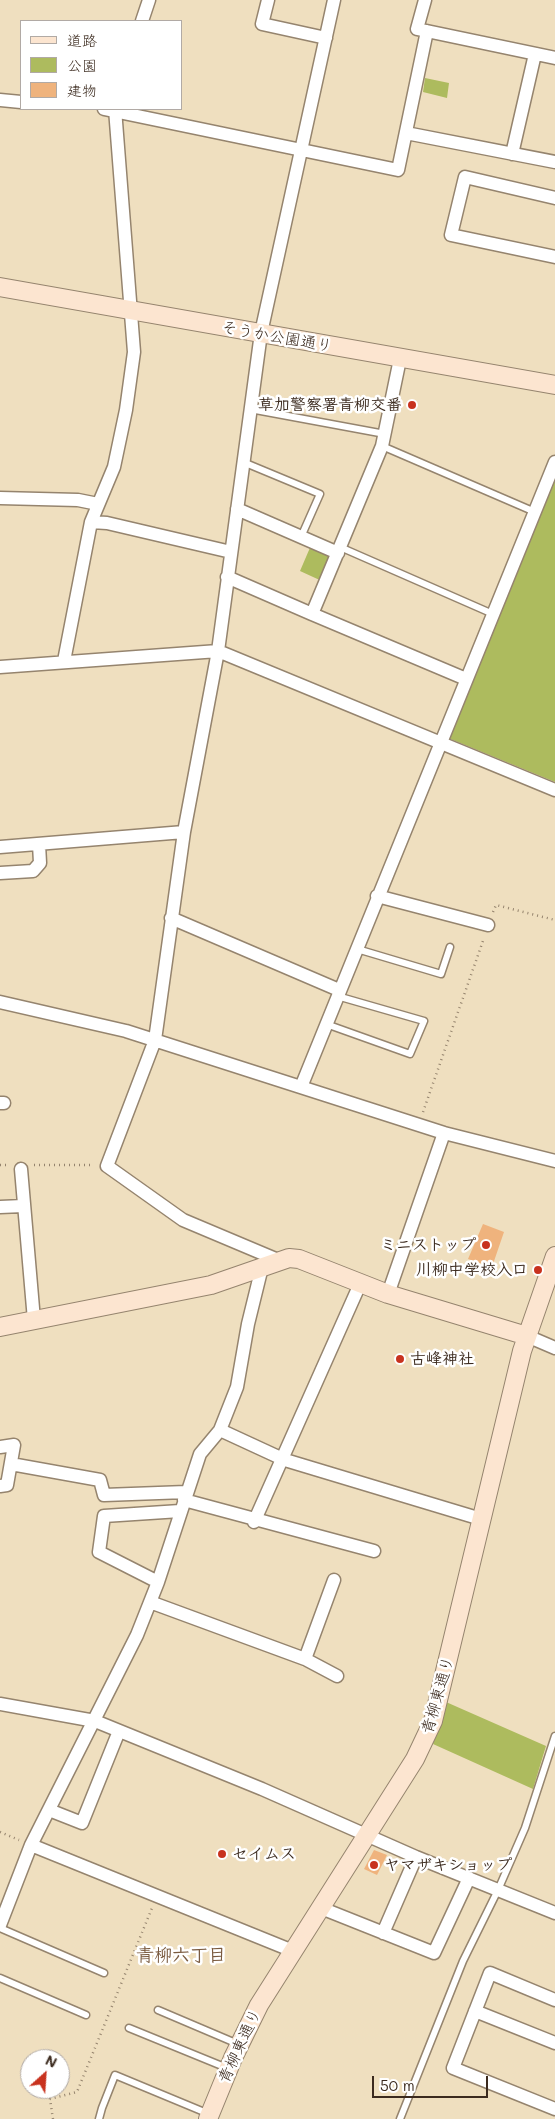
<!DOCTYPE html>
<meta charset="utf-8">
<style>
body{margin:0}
#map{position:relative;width:555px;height:2119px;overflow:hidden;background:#efdfbf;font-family:Mali,"Klee One",sans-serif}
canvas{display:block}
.legend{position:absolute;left:20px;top:20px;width:162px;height:90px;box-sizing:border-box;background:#fff;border:1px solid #b1aaa5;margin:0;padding:6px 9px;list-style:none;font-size:15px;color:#3b2a1e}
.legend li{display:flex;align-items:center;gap:10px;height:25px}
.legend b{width:25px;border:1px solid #b1aaa5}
.north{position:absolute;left:20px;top:2049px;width:50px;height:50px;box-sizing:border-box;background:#fff;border:1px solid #b1aaa5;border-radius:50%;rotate:26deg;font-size:14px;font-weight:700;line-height:20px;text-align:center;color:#3b2a1e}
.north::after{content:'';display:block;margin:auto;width:18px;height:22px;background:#c8321e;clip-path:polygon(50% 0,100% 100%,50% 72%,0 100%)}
.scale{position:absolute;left:372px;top:2076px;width:116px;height:22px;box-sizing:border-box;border:2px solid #3b2a1e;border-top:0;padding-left:6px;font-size:15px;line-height:18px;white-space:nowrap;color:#3b2a1e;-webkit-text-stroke:4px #fff;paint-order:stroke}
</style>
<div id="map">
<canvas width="555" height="2119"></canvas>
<ul class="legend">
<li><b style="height:6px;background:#fce5d0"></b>道路</li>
<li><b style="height:14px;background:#adbb5e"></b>公園</li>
<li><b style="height:14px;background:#efb37d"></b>建物</li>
</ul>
<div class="north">N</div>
<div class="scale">50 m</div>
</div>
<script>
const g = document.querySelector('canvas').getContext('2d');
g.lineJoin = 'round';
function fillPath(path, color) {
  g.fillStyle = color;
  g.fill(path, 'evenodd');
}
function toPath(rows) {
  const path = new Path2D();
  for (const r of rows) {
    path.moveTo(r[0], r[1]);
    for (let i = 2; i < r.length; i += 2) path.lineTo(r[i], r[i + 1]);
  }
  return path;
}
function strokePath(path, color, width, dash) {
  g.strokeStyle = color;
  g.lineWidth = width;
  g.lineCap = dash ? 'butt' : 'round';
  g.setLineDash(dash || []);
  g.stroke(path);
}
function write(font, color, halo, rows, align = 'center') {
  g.font = font + ' Mali,"Klee One",sans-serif';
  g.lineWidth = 5;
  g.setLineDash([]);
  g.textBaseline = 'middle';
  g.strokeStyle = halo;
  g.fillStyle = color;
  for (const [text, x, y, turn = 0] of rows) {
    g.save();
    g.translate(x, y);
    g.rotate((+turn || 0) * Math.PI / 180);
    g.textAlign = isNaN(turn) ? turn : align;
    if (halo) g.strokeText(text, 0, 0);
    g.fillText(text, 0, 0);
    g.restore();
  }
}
const green = toPath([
 [425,78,449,83,447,98,423,92],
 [555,480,555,782,448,738],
 [312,543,336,554,324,582,300,571],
 [446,1702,546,1746,533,1789,433,1744]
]);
const building = toPath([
 [483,1224,504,1232,492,1267,468,1259],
 [374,1850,387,1855,377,1875,364,1869]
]);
const path = toPath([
 [493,912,496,905,555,920],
 [423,1112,484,938],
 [0,1165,8,1165],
 [34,1165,93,1165],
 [0,1832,19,1840],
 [53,2119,50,2099,77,2092,152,1908]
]);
const lane = toPath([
 [250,409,385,434],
 [382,446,535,512],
 [243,462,320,494,301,537],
 [340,547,493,614],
 [357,949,441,974,450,947],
 [326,1024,410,1054,424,1021,337,996],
 [0,1928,104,1973],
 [0,1978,86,2015],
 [158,2010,238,2044],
 [129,2028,227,2068],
 [99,2119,102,2108,115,2075,209,2114],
 [400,2119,463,1961,498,1890,525,1828,555,1736]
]);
const street = toPath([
 [268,0,262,24,326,38],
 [425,0,417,29,555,58],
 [142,21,149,0],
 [0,100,21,102],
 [104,109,398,170,427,31],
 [406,133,555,162],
 [512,154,535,54],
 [555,198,465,177,451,235,555,257],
 [400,359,382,446,312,614,466,679],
 [0,498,78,500,98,504],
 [237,509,338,553],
 [91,522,107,523,231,552],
 [227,577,312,614],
 [64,661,91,522,114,467,126,410,134,352,115,109],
 [0,667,218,651,555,790],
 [0,847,184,832],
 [0,873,33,871,40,863,39,844],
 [377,896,488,925],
 [171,918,339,990],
 [0,1002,126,1031,444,1133,555,1161],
 [301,1087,555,462],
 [0,1103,4,1103],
 [21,1169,34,1320],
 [0,1207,23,1206],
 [278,1260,183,1220,107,1166,155,1040,184,832,218,651,261,333,334,0],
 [388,1294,444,1133],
 [527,1336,555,1348],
 [220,1430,237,1387,248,1324,262,1267],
 [0,1447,14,1445,7,1485,0,1486],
 [11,1464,100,1480,104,1495,186,1492],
 [184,1500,374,1551],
 [254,1522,360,1284],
 [158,1582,99,1552,104,1516,180,1511],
 [150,1602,305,1659,337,1676],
 [305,1659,334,1580],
 [0,1704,95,1721,262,1789,416,1857,555,1913],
 [49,1810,82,1823,119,1731],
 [31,1845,293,1951],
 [321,1908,434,1953,469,1878],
 [0,1925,31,1845,137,1635,158,1582,200,1454,220,1430,285,1460,481,1519],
 [383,1933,416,1857],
 [555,2000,490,1973,453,2068,555,2109],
 [475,2011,555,2043]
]);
const secondary = toPath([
 [0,287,555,385],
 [0,1327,211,1285,289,1258,299,1259,388,1294,527,1336],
 [208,2119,233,2058,259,2005,415,1759,433,1721,522,1351,555,1256]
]);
const markers = [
 [412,405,5,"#c8321e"],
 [486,1245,5,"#c8321e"],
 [538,1270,5,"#c8321e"],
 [400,1359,5,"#c8321e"],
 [222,1854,5,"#c8321e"],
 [374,1865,5,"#c8321e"]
];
const streetNames = [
 ["そうか公園通り",277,337,10],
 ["青柳東通り",438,1695,-74],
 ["青柳東通り",240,2046,-65]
];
const poiNames = [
 ["草加警察署青柳交番",402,405],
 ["ミニストップ",476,1245],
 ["川柳中学校入口",528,1270],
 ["古峰神社",410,1359,"left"],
 ["セイムス",232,1854,"left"],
 ["ヤマザキショップ",384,1865,"left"]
];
const neighbourhoodNames = [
 ["青柳六丁目",181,1955]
];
fillPath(green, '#adbb5e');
fillPath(building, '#efb37d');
strokePath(lane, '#95846e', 9);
strokePath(street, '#95846e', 15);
strokePath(secondary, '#95846e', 20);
strokePath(path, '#95846e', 2.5, [1, 4]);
strokePath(lane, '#fff', 6);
strokePath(street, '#fff', 12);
strokePath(secondary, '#fce5d0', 18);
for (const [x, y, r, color] of markers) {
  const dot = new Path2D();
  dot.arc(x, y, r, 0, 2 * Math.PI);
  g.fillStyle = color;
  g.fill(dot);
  strokePath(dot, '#fff', 2);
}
write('16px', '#3b2a1e', '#fff', streetNames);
write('bold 16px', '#3b2a1e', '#fff', poiNames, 'right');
write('bold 18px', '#7a5a3f', '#fff', neighbourhoodNames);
</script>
